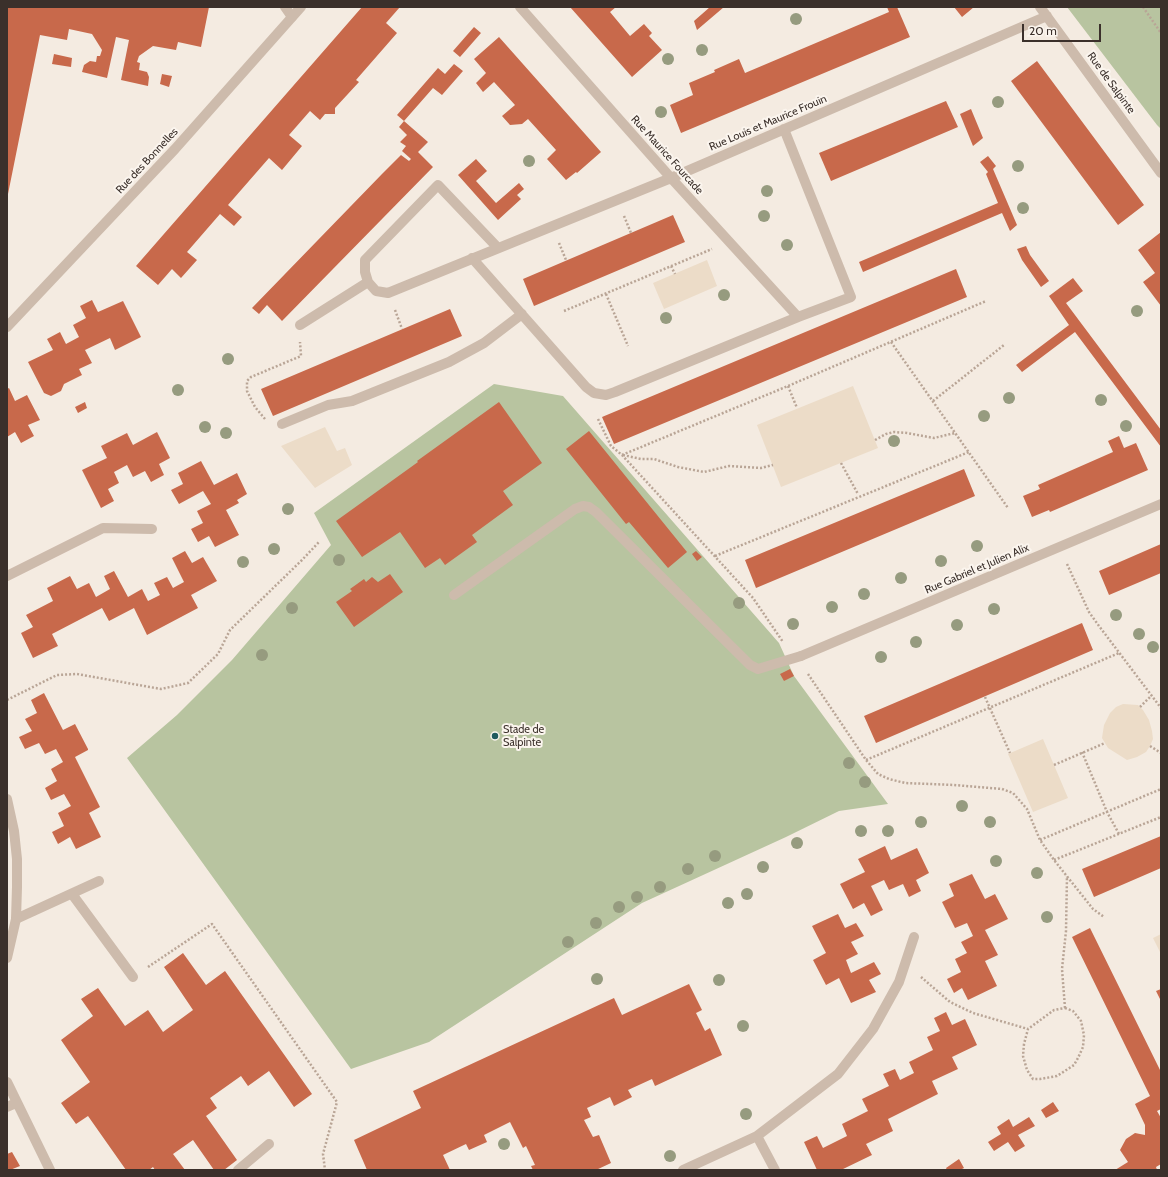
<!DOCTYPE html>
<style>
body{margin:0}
#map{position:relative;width:1168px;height:1177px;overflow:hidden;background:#f4ebe1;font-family:Cabin,sans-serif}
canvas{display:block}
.frame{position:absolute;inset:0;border:8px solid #3b302b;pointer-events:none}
.scale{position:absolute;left:1022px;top:24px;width:79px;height:18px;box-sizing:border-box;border:2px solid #3b302b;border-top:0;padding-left:5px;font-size:12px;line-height:14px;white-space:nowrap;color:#3b302b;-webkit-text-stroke:3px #fbf5ee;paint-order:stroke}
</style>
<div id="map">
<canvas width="1168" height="1177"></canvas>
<div class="frame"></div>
<div class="scale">20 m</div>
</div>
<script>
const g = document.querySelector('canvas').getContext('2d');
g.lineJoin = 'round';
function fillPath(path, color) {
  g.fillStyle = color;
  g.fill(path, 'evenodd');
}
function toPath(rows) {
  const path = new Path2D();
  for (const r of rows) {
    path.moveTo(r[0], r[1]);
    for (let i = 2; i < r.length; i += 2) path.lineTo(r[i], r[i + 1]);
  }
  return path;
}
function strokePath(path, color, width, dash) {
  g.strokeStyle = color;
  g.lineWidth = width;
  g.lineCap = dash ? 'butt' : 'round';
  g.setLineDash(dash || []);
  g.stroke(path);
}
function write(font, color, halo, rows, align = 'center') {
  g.font = font + ' Cabin,sans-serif';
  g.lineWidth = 4;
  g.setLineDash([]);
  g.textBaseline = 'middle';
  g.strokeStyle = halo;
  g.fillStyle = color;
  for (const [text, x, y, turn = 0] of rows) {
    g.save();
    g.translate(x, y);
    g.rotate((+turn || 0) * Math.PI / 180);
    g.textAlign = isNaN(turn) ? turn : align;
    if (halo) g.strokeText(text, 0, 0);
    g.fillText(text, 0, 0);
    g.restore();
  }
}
const green = toPath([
 [1067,7,1161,7,1161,129,1157,125],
 [494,384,563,396,779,643,794,676,888,804,839,811,786,837,642,903,429,1042,351,1069,127,758,177,715,232,660,331,545,314,513]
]);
const plaza = toPath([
 [707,260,717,286,664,309,653,283],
 [853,386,878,448,781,487,757,425],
 [325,427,337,451,345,448,352,465,315,488,281,446],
 [1123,704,1138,705,1143,710,1149,720,1152,731,1153,739,1150,746,1146,752,1137,757,1127,760,1108,748,1102,738,1104,725,1110,713,1116,707],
 [1043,739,1068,798,1033,812,1008,754],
 [1161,934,1161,954,1153,938]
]);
const building = toPath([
 [7,7,209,7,201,47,178,42,176,50,153,46,139,56,137,62,140,63,139,70,147,72,149,77,148,86,121,80,129,40,116,37,107,78,82,72,84,65,90,61,96,62,97,56,100,56,102,50,92,34,69,29,67,40,40,35,8,194],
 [362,7,400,7,386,23,397,33,356,80,359,82,335,108,335,114,325,114,320,120,310,111,289,135,302,146,282,170,269,158,228,205,242,217,234,226,220,214,187,252,197,260,181,278,172,269,158,285,136,266],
 [570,7,616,7,610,12,630,36,644,24,652,33,649,36,662,50,632,77],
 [710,7,724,7,697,30,694,21],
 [887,7,897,7,910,37,681,133,670,105,693,95,689,83,715,72,714,70,739,59,745,73,889,12],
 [954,7,974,7,962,17],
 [474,27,481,33,460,57,453,51],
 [499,37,601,152,577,173,576,172,566,180,547,159,556,150,528,119,522,124,510,125,502,116,515,105,494,82,483,92,476,83,486,73,474,59],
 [54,54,72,58,71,67,52,64],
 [1037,61,1144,205,1118,225,1011,81],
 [454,64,463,71,442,95,433,88,404,121,397,115,438,68,445,74],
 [162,74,172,76,169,87,160,84],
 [946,101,958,127,831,181,819,153],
 [971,109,983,138,973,146,960,114],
 [404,121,428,142,418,152,433,167,282,321,267,305,259,314,252,308,382,174,401,155,409,161,411,159,402,151,406,146,400,142,407,135,399,127],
 [988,156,996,166,993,169,1017,225,1010,231,1002,213,863,272,859,262,998,203,986,174,988,172,980,162],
 [476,159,487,171,476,181,496,203,519,183,524,189,517,195,521,199,498,220,458,175],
 [673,215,685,242,534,306,523,279],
 [1161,232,1161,306,1143,282,1155,273,1138,250],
 [1026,246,1030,255,1049,281,1041,287,1022,260,1017,249],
 [956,269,967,297,614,444,602,417],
 [1073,278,1083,291,1066,303,1161,430,1161,447,1075,332,1022,372,1016,365,1069,325,1049,296],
 [92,300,98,312,123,301,141,337,115,350,110,338,85,350,92,363,79,369,82,375,64,384,61,391,51,396,44,393,28,362,53,350,47,339,60,332,66,344,79,337,73,325,86,318,80,306],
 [450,309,462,336,273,416,261,389],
 [9,388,15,401,27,395,40,420,28,425,34,436,21,443,15,432,7,437,7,389],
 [85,402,87,408,78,413,75,407],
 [499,402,542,463,503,491,513,505,472,535,477,542,445,565,440,558,425,568,400,532,362,557,336,521,418,462,417,461],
 [589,431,687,552,668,568,629,522,626,524,566,449],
 [157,432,170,458,159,464,164,475,151,482,145,471,133,477,127,465,114,472,119,483,108,489,114,501,101,508,82,470,107,458,101,446,127,433,133,445],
 [1119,436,1124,448,1136,443,1148,470,1050,512,1049,510,1032,517,1023,496,1040,489,1038,485,1113,452,1108,441],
 [201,461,214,485,237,473,247,494,237,500,239,503,226,510,239,535,215,547,209,536,198,542,191,529,203,523,197,511,211,504,203,491,179,504,171,490,183,484,178,473],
 [964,469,975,496,756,588,745,560],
 [1161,544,1161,573,1109,595,1099,571],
 [185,551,192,563,203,557,217,581,191,595,198,608,147,635,134,608,109,621,102,608,52,634,58,646,33,658,21,633,33,627,26,615,53,601,47,588,70,576,77,589,89,583,96,597,110,589,104,576,114,571,128,597,142,589,148,601,160,595,154,583,167,577,173,588,184,582,172,558],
 [696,551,702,557,697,561,692,554],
 [390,574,403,592,354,627,336,602,352,591,350,589,364,579,366,582,372,577,378,582],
 [1082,623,1093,650,876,743,864,716],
 [790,669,794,676,784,681,780,674],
 [44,693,63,730,75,724,88,749,88,750,75,757,100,807,89,813,101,837,76,849,70,837,58,844,52,832,64,826,58,813,71,806,64,794,51,800,45,788,57,781,51,769,63,762,56,749,45,754,39,743,25,749,19,737,32,731,25,719,37,713,31,700],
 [1161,836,1161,868,1094,897,1082,869],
 [885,846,891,860,917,848,929,873,916,880,921,891,909,897,903,884,889,890,884,880,871,886,883,910,871,916,864,903,853,909,840,884,865,872,858,859],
 [972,874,985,899,995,894,1008,919,985,930,998,955,985,961,997,986,968,1000,962,988,954,993,947,979,961,972,955,959,967,953,961,942,973,936,967,923,955,928,942,902,954,896,949,884],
 [838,914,845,928,856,923,864,936,851,942,858,954,846,960,851,973,874,962,881,974,869,980,876,992,851,1003,839,978,826,985,813,960,826,953,812,926],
 [1090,928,1161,1072,1161,1109,1157,1111,1161,1118,1161,1164,1156,1167,1157,1170,1115,1170,1128,1162,1120,1150,1126,1139,1135,1133,1145,1135,1145,1125,1135,1104,1150,1096,1072,937],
 [183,953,206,985,225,971,312,1094,294,1107,269,1071,248,1086,241,1076,210,1098,217,1108,206,1116,237,1160,224,1170,214,1170,193,1140,173,1154,185,1170,155,1170,153,1167,149,1170,126,1170,88,1116,76,1124,61,1103,90,1082,61,1040,93,1016,81,999,98,988,125,1026,148,1010,163,1032,193,1010,164,967],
 [689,984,702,1010,696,1013,705,1031,710,1028,722,1055,655,1086,652,1079,628,1090,632,1097,614,1106,610,1097,587,1108,591,1117,584,1120,593,1137,599,1135,611,1163,596,1170,533,1170,531,1166,535,1165,526,1146,523,1148,510,1122,484,1135,487,1142,469,1150,466,1144,443,1155,450,1170,367,1170,354,1140,421,1108,413,1091,614,998,622,1015],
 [1161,989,1161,1001,1156,991],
 [946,1012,952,1025,965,1019,977,1045,952,1057,958,1069,932,1081,938,1094,888,1119,893,1131,866,1144,872,1155,841,1170,817,1170,804,1142,817,1136,823,1148,847,1136,842,1124,868,1111,862,1099,889,1086,883,1074,895,1069,900,1080,914,1073,909,1062,933,1050,927,1037,940,1031,934,1018],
 [1053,1102,1059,1111,1046,1118,1041,1110],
 [1029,1117,1035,1126,1018,1135,1025,1146,1015,1152,1008,1142,994,1151,988,1142,1001,1134,997,1127,1009,1119,1013,1127],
 [12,1152,20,1166,10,1170,7,1170,7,1154],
 [959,1159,964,1168,960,1170,947,1170,946,1168]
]);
const path = toPath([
 [1143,7,1161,33],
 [624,216,631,233],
 [559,243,566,260],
 [671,266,675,274],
 [606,294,628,346],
 [395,310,402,329],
 [564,311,712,249],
 [891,342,1008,508],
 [788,386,797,408],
 [933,401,1004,345],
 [265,419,255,407,247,391,247,381,251,377,301,356,300,342],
 [598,419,611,446,622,455,753,598,783,642],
 [875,440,886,434,894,432,907,433,934,438,955,433],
 [622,455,788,386,986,301],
 [623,455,641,459,654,459,678,467,704,472,729,466,761,468,773,465],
 [841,463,858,494],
 [715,556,969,452],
 [1067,564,1089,612,1099,626,1161,708],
 [808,674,866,760,878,774,889,779,905,783,954,785,1002,789,1013,793,1027,809,1040,840,1054,860,1093,909,1104,917],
 [985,697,1010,753],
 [7,700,57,675,77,674,161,689,188,683,218,654,230,630,302,560,319,542],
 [1140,707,1151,696],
 [1150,746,1161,753],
 [1082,752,1107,812,1119,834],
 [866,760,1119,653],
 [1054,765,1105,743],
 [1040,840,1161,789],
 [1054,860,1161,817],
 [148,967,212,924,337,1102,323,1154,325,1170],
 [921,977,950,1002,973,1013,1028,1029],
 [1065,1008,1073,1011,1081,1021,1084,1035,1083,1047,1078,1058,1074,1065,1057,1076,1040,1079,1033,1079,1027,1070,1023,1056,1024,1044,1028,1029,1054,1010,1065,1008],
 [1065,1008,1062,969,1066,931,1067,876]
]);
const service = toPath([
 [285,7,292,17],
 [454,595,575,509,583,506,589,507,596,512,750,665,758,669,801,656],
 [72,894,133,977],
 [16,919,99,881],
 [238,1170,269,1144]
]);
const minor = toPath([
 [520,7,671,178,798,317,851,297,784,129],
 [1040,7,1161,173],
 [498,248,438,185,365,260,365,272,368,282,376,291,388,293,671,178,1047,16],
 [472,258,586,387,594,393,606,395,615,392,798,317],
 [300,325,368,282],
 [7,327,175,149,301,7],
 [282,424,328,405,352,401,449,362,484,343,522,314],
 [7,576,103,528,152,529],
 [801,656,1161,504],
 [7,799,14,831,17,859,17,887,16,919,7,958],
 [7,1082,50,1170],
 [7,1107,16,1103],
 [757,1136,838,1074,873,1029,899,982,914,937],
 [683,1170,757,1136,775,1170]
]);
const trees = [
 [796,19],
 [702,50],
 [668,59],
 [998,102],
 [661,112],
 [529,161],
 [1018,166],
 [767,191],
 [1023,208],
 [764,216],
 [787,245],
 [724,295],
 [1137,311],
 [666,318],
 [228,359],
 [178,390],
 [1009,398],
 [1101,400],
 [984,416],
 [1126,426],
 [205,427],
 [226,433],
 [894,441],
 [288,509],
 [977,546],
 [274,549],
 [339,560],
 [941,561],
 [243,562],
 [901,578],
 [864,594],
 [739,603],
 [832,607],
 [292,608],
 [994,609],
 [1116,615],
 [793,624],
 [957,625],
 [1139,634],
 [916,642],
 [1153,647],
 [262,655],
 [881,657],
 [849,763],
 [865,782],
 [962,806],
 [921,822],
 [990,822],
 [861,831],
 [888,831],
 [797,843],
 [715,856],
 [996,861],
 [763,867],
 [688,869],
 [1037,873],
 [660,887],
 [747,894],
 [637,897],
 [728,903],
 [619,907],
 [1047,917],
 [596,923],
 [568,942],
 [597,979],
 [719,980],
 [743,1026],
 [746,1114],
 [504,1144],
 [670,1156]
];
const markers = [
 [495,736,4,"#1f5a5e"]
];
const streetNames = [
 ["Rue de Salpinte",1111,83,54],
 ["Rue Louis et Maurice Frouin",768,123,-23],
 ["Rue Maurice Fourcade",667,155,48],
 ["Rue des Bonnelles",147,161,-47],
 ["Rue Gabriel et Julien Alix",977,569,-23]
];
const poiNames = [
 ["Stade de",503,730],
 ["Salpinte",503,743]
];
fillPath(green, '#b8c4a0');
fillPath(plaza, '#ecdcc8');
fillPath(building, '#c8694b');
strokePath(path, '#b9a596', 2.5, [2, 2]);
strokePath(service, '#cdbbac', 10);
strokePath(minor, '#cdbbac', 10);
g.fillStyle = '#969b7f';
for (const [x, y] of trees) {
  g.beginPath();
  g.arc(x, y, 6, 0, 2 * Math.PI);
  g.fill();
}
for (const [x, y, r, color] of markers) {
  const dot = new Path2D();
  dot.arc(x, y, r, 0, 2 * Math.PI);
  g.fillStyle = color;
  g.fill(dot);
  strokePath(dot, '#fbf5ee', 1.5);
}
write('11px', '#3b302b', '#fbf5ee', streetNames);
write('11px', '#3b302b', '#fbf5ee', poiNames, 'left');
</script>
